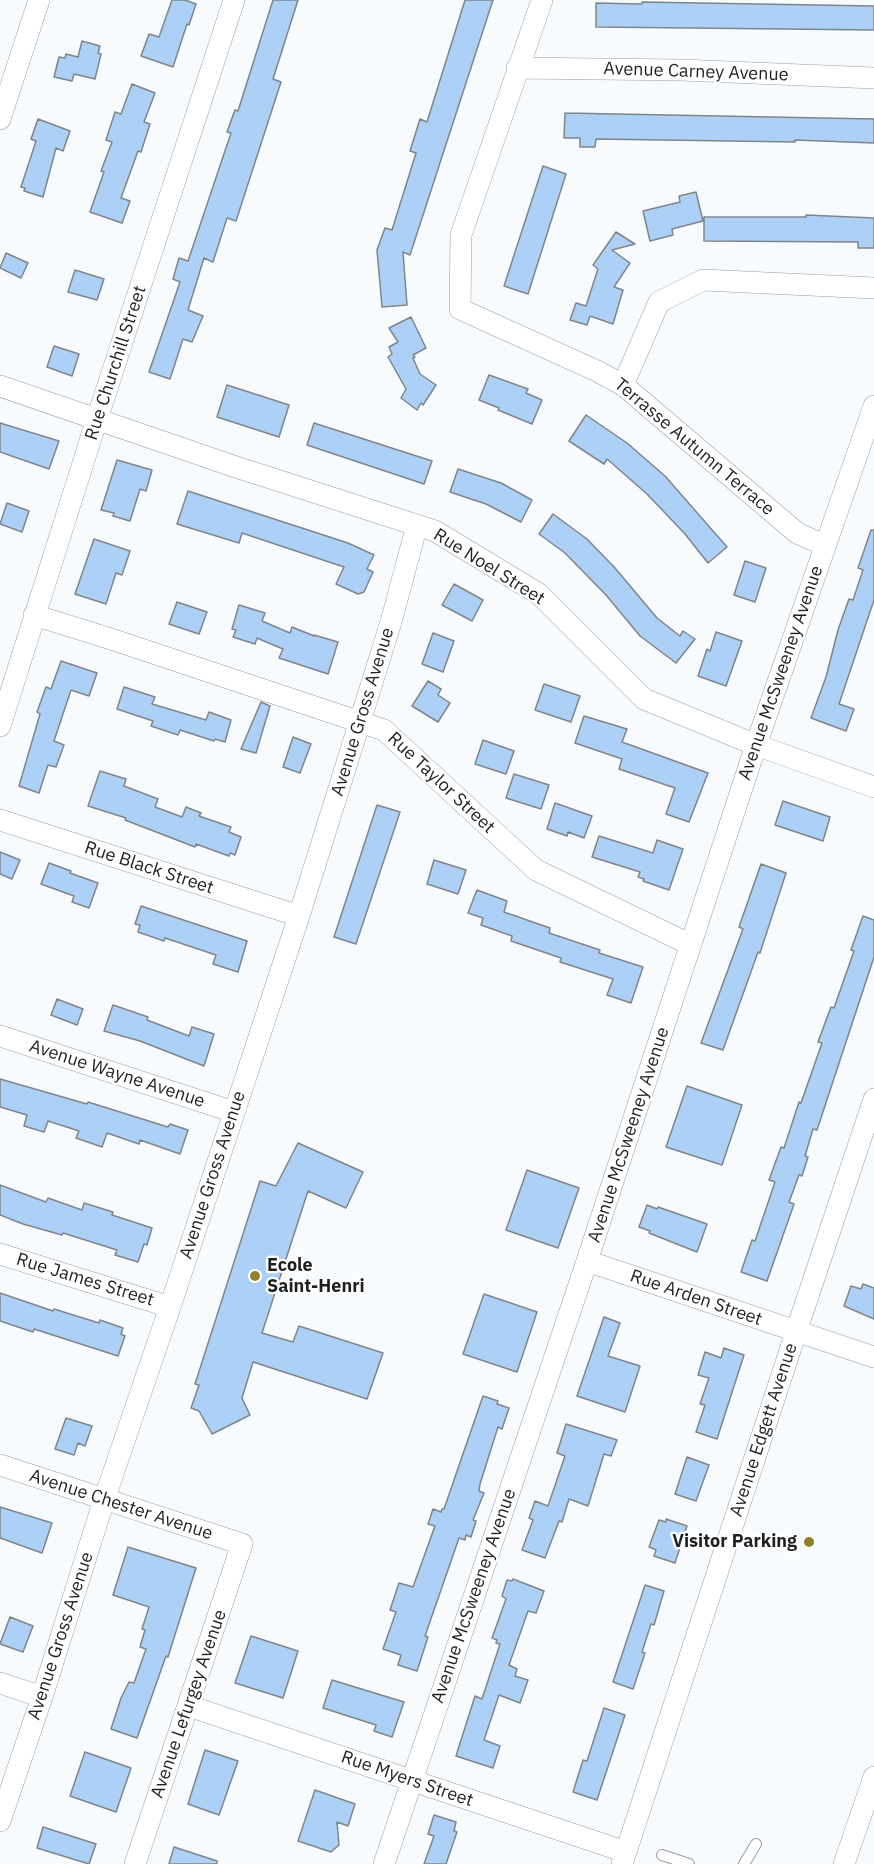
<!DOCTYPE html>
<style>
body{margin:0}
canvas{display:block;background:#f8fbfe}
</style>
<canvas width="874" height="1864"></canvas>
<script>
const g = document.querySelector('canvas').getContext('2d');
g.lineJoin = 'round';
function fillPath(path, color) {
  g.fillStyle = color;
  g.fill(path, 'evenodd');
}
function toPath(rows) {
  const path = new Path2D();
  for (const r of rows) {
    path.moveTo(r[0], r[1]);
    for (let i = 2; i < r.length; i += 2) path.lineTo(r[i], r[i + 1]);
  }
  return path;
}
function strokePath(path, color, width, dash) {
  g.strokeStyle = color;
  g.lineWidth = width;
  g.lineCap = dash ? 'butt' : 'round';
  g.setLineDash(dash || []);
  g.stroke(path);
}
function write(font, color, halo, rows, align = 'center') {
  g.font = font + ' "IBM Plex Sans",sans-serif';
  g.lineWidth = 4.5;
  g.setLineDash([]);
  g.textBaseline = 'middle';
  g.strokeStyle = halo;
  g.fillStyle = color;
  for (const [text, x, y, turn = 0] of rows) {
    g.save();
    g.translate(x, y);
    g.rotate((+turn || 0) * Math.PI / 180);
    g.textAlign = isNaN(turn) ? turn : align;
    if (halo) g.strokeText(text, 0, 0);
    g.fillText(text, 0, 0);
    g.restore();
  }
}
const building = toPath([
 [172,0,185,0,196,4,189,25,187,24,173,67,141,56,149,34,159,37,172,0],
 [273,0,298,0,273,79,281,82,236,221,227,218,213,262,204,258,188,310,203,316,192,342,183,339,170,379,149,372,180,282,173,279,179,258,188,261,231,133,227,132,235,110,238,111,273,0],
 [465,0,493,0,410,255,403,252,407,305,382,307,377,250,385,228,392,230,416,153,410,151,420,119,427,122,465,0],
 [642,2,874,6,874,30,596,27,596,3,642,4,642,2],
 [82,41,100,46,98,53,101,54,95,79,74,74,72,81,54,77,59,57,65,58,66,54,78,57,82,41],
 [132,84,155,93,144,122,150,124,141,152,138,151,121,198,130,201,122,223,90,212,104,172,101,171,112,142,106,140,115,112,121,114,132,84],
 [565,113,874,119,874,143,795,140,795,142,596,139,595,147,580,147,580,138,564,138,565,113],
 [38,119,70,131,63,151,56,148,43,197,24,191,25,188,21,187,36,141,31,139,38,119],
 [543,166,566,174,528,294,504,286,543,166],
 [696,192,703,221,672,229,673,235,650,241,643,211,680,202,679,196,696,192],
 [806,215,874,218,874,248,858,248,858,242,704,241,704,217,806,217,806,215],
 [616,232,635,244,612,250,630,263,614,287,623,290,613,324,590,316,587,325,570,320,576,303,586,306,598,269,593,265,616,232],
 [6,253,28,263,21,278,0,268,6,253],
 [75,270,104,279,97,300,68,292,75,270],
 [411,317,426,348,413,355,415,357,413,358,420,374,436,385,423,405,421,403,417,410,401,398,406,389,388,357,392,354,389,347,398,342,389,328,411,317],
 [54,346,79,354,72,376,47,367,54,346],
 [489,375,528,389,526,393,542,400,532,424,498,410,499,408,479,400,489,375],
 [227,385,289,405,279,437,217,417,227,385],
 [586,415,627,443,665,476,727,547,708,563,685,534,647,494,607,459,604,464,569,441,586,415],
 [0,423,59,441,49,469,0,452,0,423],
 [314,423,432,461,424,484,307,445,314,423],
 [117,460,152,470,146,491,140,489,130,521,113,516,114,513,101,510,117,460],
 [458,469,501,483,532,500,521,522,486,504,450,492,458,469],
 [188,491,348,543,374,555,367,569,373,572,364,592,358,594,336,584,344,567,242,533,239,543,177,524,188,491],
 [7,503,29,511,22,532,0,524,7,503],
 [553,514,587,539,615,568,657,618,680,636,683,631,695,639,676,663,640,636,606,595,565,553,539,534,553,514],
 [871,530,874,530,874,600,839,704,854,709,846,731,811,718,826,677,838,630,849,599,853,600,863,570,858,568,871,530],
 [94,539,130,551,122,575,116,573,106,604,75,594,94,539],
 [745,561,766,568,755,602,734,595,745,561],
 [454,584,483,600,472,621,442,605,454,584],
 [177,602,207,612,199,634,169,624,177,602],
 [239,605,265,613,262,621,290,633,292,627,314,636,314,635,338,642,328,674,279,658,283,649,257,638,255,644,233,637,236,630,232,629,239,605],
 [716,632,742,641,726,686,698,676,707,649,710,651,716,632],
 [433,633,454,641,443,672,422,664,433,633],
 [61,661,97,673,89,696,71,690,54,741,64,745,56,767,48,765,39,793,19,786,40,714,37,712,46,687,51,689,61,661],
 [428,681,441,689,438,695,450,703,438,722,412,706,428,681],
 [544,684,580,696,571,722,535,710,544,684],
 [124,687,155,697,152,704,206,720,209,712,231,720,225,742,215,739,214,741,180,730,178,735,151,726,153,721,117,709,124,687],
 [261,702,270,706,256,753,241,749,261,702],
 [584,716,627,729,622,742,708,773,689,822,666,814,675,788,619,769,622,759,575,743,584,716],
 [293,737,311,744,300,773,283,767,293,737],
 [483,740,514,751,506,774,475,764,483,740],
 [100,771,126,779,124,786,158,799,155,807,182,817,186,807,201,813,199,816,231,827,229,832,241,837,235,855,230,853,229,856,196,844,195,847,125,820,126,818,88,806,100,771],
 [514,774,549,785,541,809,506,798,514,774],
 [783,801,830,817,823,841,775,825,783,801],
 [555,803,592,816,584,838,568,832,567,836,547,829,555,803],
 [377,805,400,812,356,944,334,937,377,805],
 [599,836,653,853,657,840,683,849,669,890,643,881,644,879,638,877,640,872,592,857,599,836],
 [0,852,20,860,12,879,0,874,0,852],
 [434,860,466,870,458,894,427,884,434,860],
 [49,863,71,871,70,873,98,883,89,908,72,902,74,896,41,884,49,863],
 [761,864,786,873,760,953,758,952,723,1050,701,1043,743,929,739,927,761,864],
 [477,890,507,901,504,912,550,928,549,933,600,950,599,953,643,967,631,1003,607,995,613,979,560,962,561,958,511,941,512,936,481,925,483,918,468,913,477,890],
 [141,906,247,941,238,972,213,964,216,955,165,938,164,941,138,932,140,925,135,924,141,906],
 [863,916,874,920,874,957,817,1130,813,1129,805,1156,808,1157,802,1176,799,1175,789,1202,794,1204,767,1281,741,1272,752,1240,755,1241,775,1182,769,1180,781,1147,784,1148,799,1102,801,1103,822,1043,818,1042,831,1007,834,1008,854,951,851,950,863,916],
 [57,999,83,1009,77,1025,51,1015,57,999],
 [113,1005,148,1017,147,1020,189,1036,192,1027,214,1034,204,1066,140,1041,104,1031,113,1005],
 [0,1079,87,1104,88,1102,168,1127,170,1124,188,1130,180,1154,140,1140,139,1144,107,1133,102,1147,76,1138,79,1131,48,1121,44,1132,24,1126,27,1115,0,1107,0,1079],
 [687,1086,742,1105,722,1165,666,1147,687,1086],
 [298,1143,363,1172,346,1208,308,1191,262,1333,293,1342,299,1326,383,1353,367,1399,253,1362,242,1398,250,1415,212,1434,199,1411,191,1408,199,1385,195,1384,260,1181,276,1186,298,1143],
 [527,1170,579,1188,558,1248,506,1230,527,1170],
 [0,1185,46,1202,48,1198,82,1210,84,1203,113,1212,112,1215,152,1228,147,1245,144,1244,138,1262,115,1255,117,1250,63,1233,62,1235,23,1224,0,1215,0,1185],
 [647,1205,657,1209,658,1207,707,1224,697,1252,649,1233,650,1231,639,1227,647,1205],
 [863,1284,874,1288,874,1319,844,1306,851,1286,861,1289,863,1284],
 [0,1293,53,1311,54,1309,99,1323,100,1320,123,1328,121,1334,125,1336,118,1356,34,1329,33,1332,0,1321,0,1293],
 [484,1294,537,1312,517,1372,463,1354,484,1294],
 [604,1317,620,1323,608,1356,640,1366,625,1412,577,1396,604,1317],
 [724,1348,744,1355,717,1439,696,1432,705,1405,700,1404,709,1378,698,1375,705,1352,721,1358,724,1348],
 [483,1396,498,1401,497,1404,509,1408,502,1429,498,1427,480,1484,479,1491,484,1493,473,1520,476,1521,471,1537,466,1535,465,1540,459,1538,425,1636,428,1637,417,1671,398,1665,401,1655,383,1649,396,1612,390,1610,399,1583,413,1587,435,1526,428,1524,433,1509,441,1512,442,1509,444,1509,483,1396],
 [66,1418,92,1426,85,1446,78,1443,74,1455,55,1449,66,1418],
 [566,1424,617,1440,611,1456,604,1454,588,1506,569,1499,562,1522,559,1521,545,1558,522,1550,533,1520,529,1518,535,1501,548,1506,565,1456,557,1453,566,1424],
 [687,1457,709,1465,696,1501,675,1494,687,1457],
 [0,1507,52,1523,42,1553,0,1538,0,1507],
 [666,1519,687,1526,675,1563,654,1556,656,1550,649,1547,659,1520,666,1522,666,1519],
 [128,1547,196,1568,168,1657,166,1656,137,1738,111,1729,121,1698,129,1682,134,1683,146,1649,140,1647,145,1630,142,1629,149,1607,113,1595,128,1547],
 [513,1579,544,1591,536,1613,528,1611,509,1665,517,1669,515,1676,528,1680,520,1703,499,1695,484,1740,500,1746,493,1768,456,1756,475,1696,482,1699,500,1644,496,1643,497,1640,492,1638,506,1599,502,1596,507,1580,512,1581,513,1579],
 [645,1585,664,1591,654,1625,651,1624,642,1652,645,1653,633,1689,613,1682,645,1585],
 [10,1617,33,1626,23,1652,0,1644,10,1617],
 [251,1636,298,1651,283,1698,235,1683,251,1636],
 [332,1680,404,1702,392,1737,374,1731,376,1725,323,1708,332,1680],
 [604,1708,625,1715,597,1800,573,1792,583,1760,587,1761,604,1708],
 [205,1750,238,1761,219,1815,188,1804,205,1750],
 [85,1752,131,1768,116,1812,70,1796,85,1752],
 [315,1790,355,1804,348,1826,337,1822,339,1845,331,1852,298,1841,315,1790],
 [434,1815,456,1822,454,1831,457,1832,446,1864,424,1864,434,1836,428,1834,434,1815],
 [43,1827,96,1844,89,1864,37,1848,43,1827],
 [174,1847,217,1861,217,1864,169,1864,174,1847]
]);
const lane = toPath([
 [662,1855,689,1864],
 [744,1864,756,1844]
]);
const street = toPath([
 [542,0,461,235,460,309,597,371,623,385,797,533,824,545],
 [517,68,681,70,874,78],
 [0,119,39,0],
 [623,385,659,302,703,280,874,288],
 [0,386,233,466,435,531,539,594,644,699,756,745,874,787],
 [34,615,111,639,384,730,536,870,691,945],
 [0,726,97,419,234,0],
 [0,820,299,916],
 [0,1036,234,1112],
 [0,1254,170,1307],
 [587,1261,874,1357],
 [0,1465,242,1544,135,1864],
 [0,1683,42,1697],
 [189,1706,626,1852],
 [0,1821,42,1697,104,1500,170,1307,299,916,391,622,417,525],
 [384,1864,587,1261,756,745,874,406],
 [622,1864,796,1332,874,1099],
 [844,1864,874,1777]
]);
const markers = [
 [255,1276,6,"#918027"],
 [809,1542,6,"#918027"]
];
const streetNames = [
 ["Avenue Carney Avenue",696,72,2],
 ["Rue Churchill Street",116,363,-72],
 ["Terrasse Autumn Terrace",694,447,40],
 ["Rue Noel Street",489,567,32],
 ["Avenue McSweeney Avenue",781,673,-71],
 ["Avenue Gross Avenue",363,712,-73],
 ["Rue Taylor Street",441,783,43],
 ["Rue Black Street",149,868,18],
 ["Avenue Wayne Avenue",117,1074,18],
 ["Avenue McSweeney Avenue",629,1135,-72],
 ["Avenue Gross Avenue",213,1175,-72],
 ["Rue James Street",85,1280,17],
 ["Rue Arden Street",696,1298,19],
 ["Avenue Edgett Avenue",764,1430,-72],
 ["Avenue Chester Avenue",121,1505,18],
 ["Avenue McSweeney Avenue",474,1596,-71],
 ["Avenue Gross Avenue",61,1636,-72],
 ["Avenue Lefurgey Avenue",189,1704,-71],
 ["Rue Myers Street",407,1779,19]
];
const poiNames = [
 ["Ecole",267,1266],
 ["Saint-Henri",267,1287],
 ["Visitor Parking",797,1542,"right"]
];
fillPath(building, '#acd0f6');
strokePath(building, '#80858a', 1.5);
strokePath(lane, '#999ea3', 12);
strokePath(street, '#999ea3', 22);
strokePath(lane, '#fff', 10);
strokePath(street, '#fff', 21);
for (const [x, y, r, color] of markers) {
  const dot = new Path2D();
  dot.arc(x, y, r, 0, 2 * Math.PI);
  g.fillStyle = color;
  g.fill(dot);
  strokePath(dot, '#fff', 2);
}
write('18px', '#1f2022', '#fff', streetNames);
write('bold 18px', '#1f2022', '#fff', poiNames, 'left');
</script>
